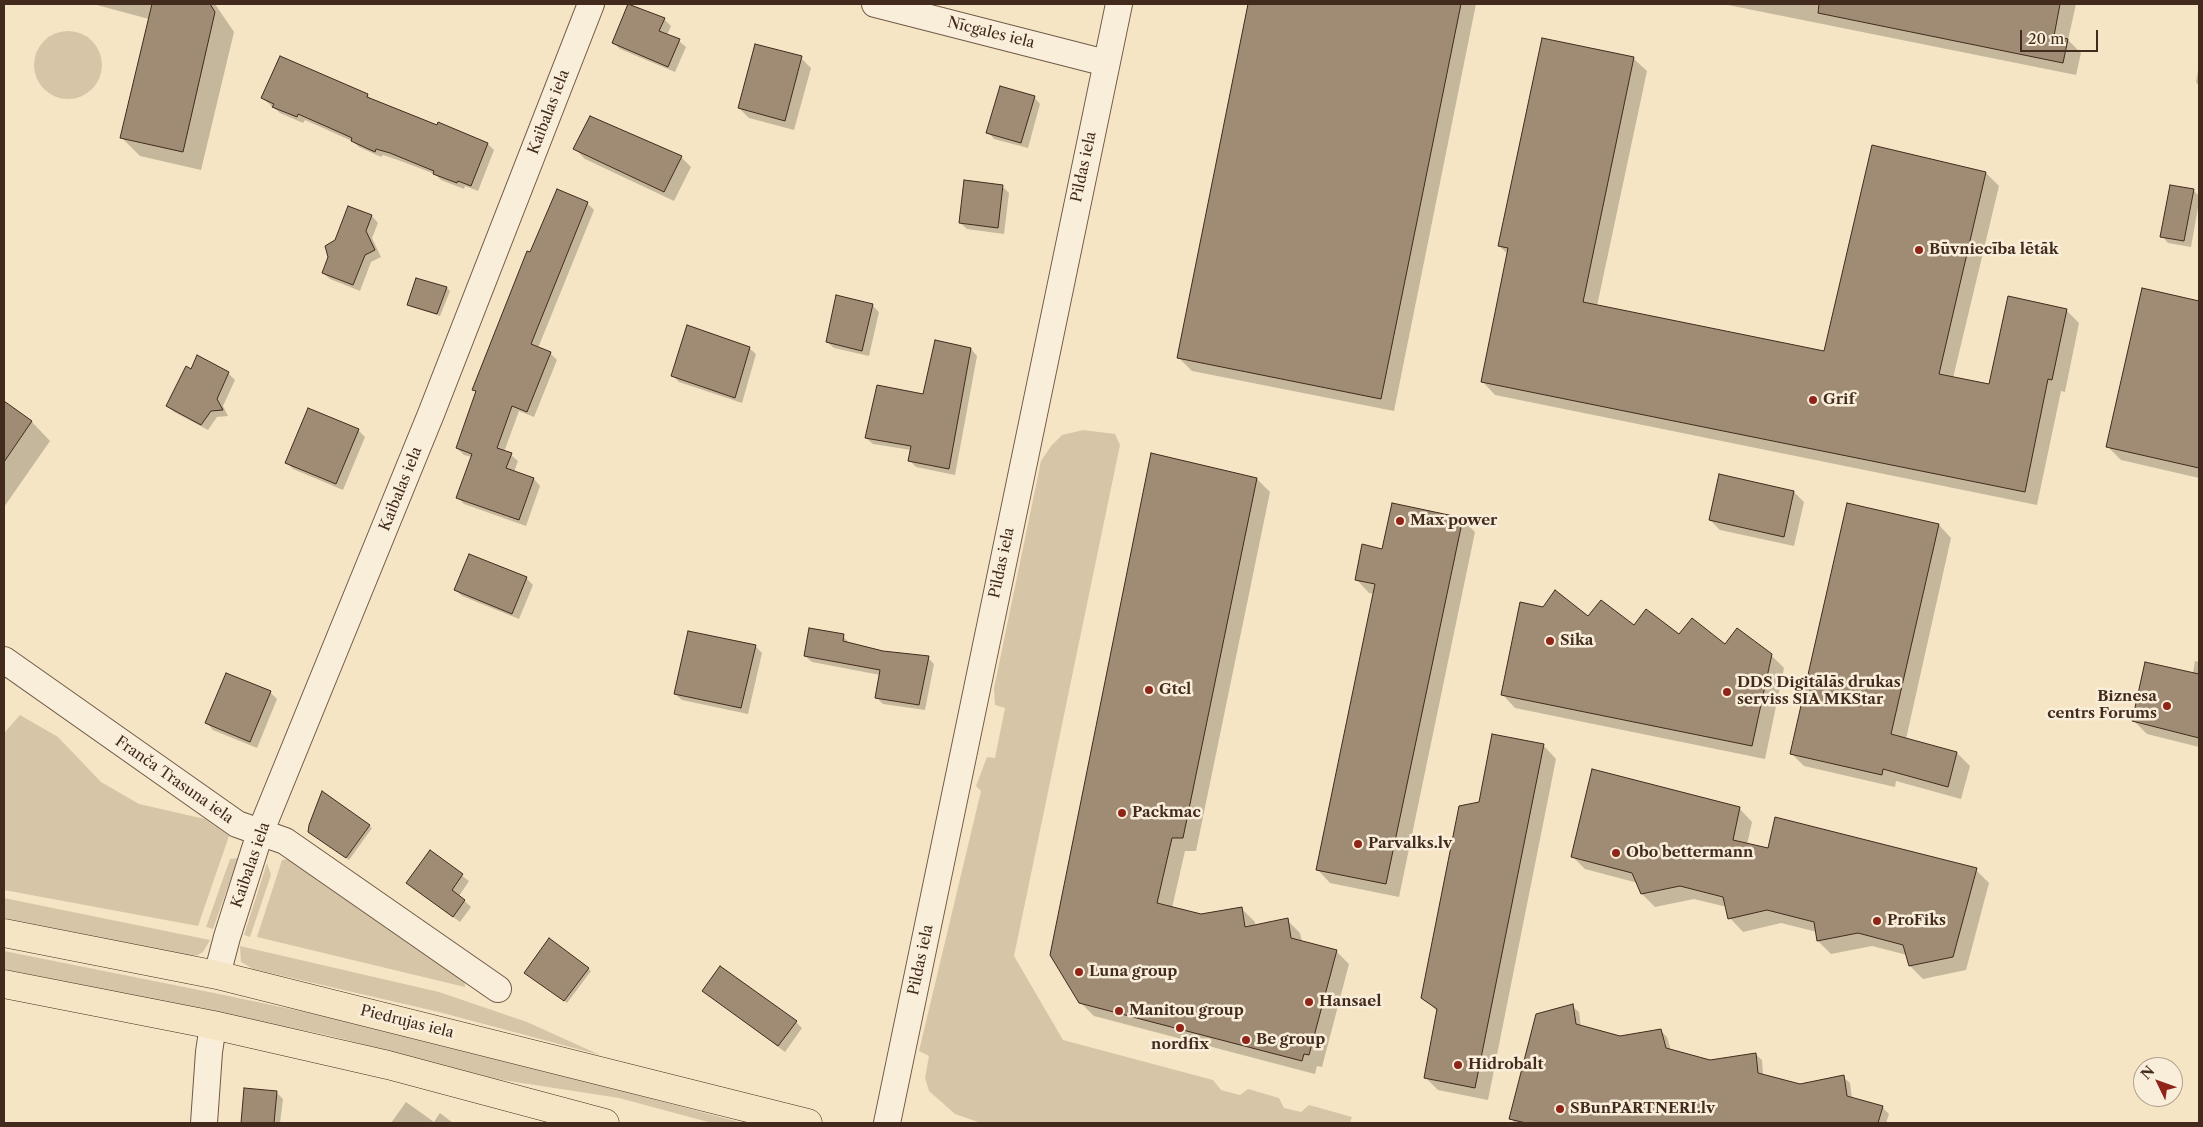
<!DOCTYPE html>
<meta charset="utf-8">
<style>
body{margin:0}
#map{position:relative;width:2203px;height:1127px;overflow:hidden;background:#f6e5c4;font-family:"Libre Caslon Text",serif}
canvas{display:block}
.frame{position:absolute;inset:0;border:5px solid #422a1d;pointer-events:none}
.north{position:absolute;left:2133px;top:1057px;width:50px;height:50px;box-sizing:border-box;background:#f9eed9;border:1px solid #b0a08e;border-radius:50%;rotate:312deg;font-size:14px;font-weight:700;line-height:20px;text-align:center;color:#422a1d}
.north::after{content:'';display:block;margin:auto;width:18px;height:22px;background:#8f2418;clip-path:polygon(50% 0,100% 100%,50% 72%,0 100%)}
.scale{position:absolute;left:2020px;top:30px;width:78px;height:22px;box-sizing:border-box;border:2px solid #422a1d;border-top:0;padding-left:6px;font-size:15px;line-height:18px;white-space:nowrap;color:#422a1d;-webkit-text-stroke:4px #f9eed9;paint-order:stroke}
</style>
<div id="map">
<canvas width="2203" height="1127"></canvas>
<div class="frame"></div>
<div class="north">N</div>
<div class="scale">20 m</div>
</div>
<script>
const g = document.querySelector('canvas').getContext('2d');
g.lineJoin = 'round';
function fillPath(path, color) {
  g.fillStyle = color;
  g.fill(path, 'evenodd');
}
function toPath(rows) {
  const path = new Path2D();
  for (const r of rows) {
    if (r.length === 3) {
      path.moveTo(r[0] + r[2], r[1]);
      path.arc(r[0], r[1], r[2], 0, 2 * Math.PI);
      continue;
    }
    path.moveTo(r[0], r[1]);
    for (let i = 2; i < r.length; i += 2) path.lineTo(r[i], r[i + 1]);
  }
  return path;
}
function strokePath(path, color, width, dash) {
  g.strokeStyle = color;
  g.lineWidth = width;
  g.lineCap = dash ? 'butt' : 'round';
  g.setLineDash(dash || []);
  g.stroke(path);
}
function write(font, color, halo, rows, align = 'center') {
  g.font = font + ' "Libre Caslon Text",serif';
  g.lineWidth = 5;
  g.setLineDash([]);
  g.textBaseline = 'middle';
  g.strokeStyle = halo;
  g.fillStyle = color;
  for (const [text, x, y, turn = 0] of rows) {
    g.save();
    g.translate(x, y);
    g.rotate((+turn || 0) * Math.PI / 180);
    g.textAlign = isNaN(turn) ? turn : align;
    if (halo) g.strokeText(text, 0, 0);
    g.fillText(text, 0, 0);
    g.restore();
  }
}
const green = toPath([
 [68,65,34],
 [1083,430,1115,434,1120,445,1014,956,1063,1040,1213,1080,1221,1090,1240,1095,1248,1089,1279,1098,1284,1108,1301,1112,1309,1105,1352,1117,1350,1123,981,1123,955,1114,929,1091,925,1078,929,1056,919,1051,981,791,976,786,987,757,995,758,1005,708,995,705,994,688,1041,461,1051,446,1062,435],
 [20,715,58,737,101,782,139,804,205,819,229,836,198,926,4,890,4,733],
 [238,858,213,929,206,927,230,859],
 [295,858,464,977,465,987,257,937,282,860],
 [267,863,271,875,250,937,244,935],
 [4,898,48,907,210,940,203,952,198,955,190,956,4,918],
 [240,946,439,992,527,1022,600,1055,439,1012,253,969,241,962],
 [4,951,224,995,395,1031,743,1123,712,1123,619,1098,496,1079,331,1036,4,969]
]);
const shadow = toPath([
 [93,4,215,4,234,32,201,170,140,156,121,137,149,19],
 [1250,4,1476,4,1394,411,1192,371,1178,357],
 [1723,4,2076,4,2068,40,2081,53,2076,75],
 [664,19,671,26,667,35,679,41,686,47,675,72,620,49,613,42],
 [801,58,811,68,794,130,749,118,739,108],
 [1633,58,1647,71,1597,306,1825,352,1986,173,1999,186,1953,378,1990,386,2066,310,2079,323,2065,392,2061,391,2037,505,1495,395,1482,381,1508,254,1499,246],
 [2199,65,2199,86,2196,82],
 [367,95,372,100,437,127,438,124,488,144,494,150,478,191,465,186,464,189,441,180,435,174,398,160,383,155,381,157,359,147,352,141,305,120,303,123,280,113,262,98],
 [1034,97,1040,104,1028,148,994,139,988,132],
 [590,118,681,157,691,167,674,201,585,159,575,149],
 [965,182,1003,187,1009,193,1004,234,967,229,960,223],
 [2194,191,2199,196,2199,202,2191,247,2168,243,2162,236],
 [587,203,594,210,538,348,550,353,557,360,534,417,519,411,504,452,511,455,518,461,514,472,534,479,540,486,526,526,464,504,457,497,472,457,464,455,457,448,477,393,474,389,531,254],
 [372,216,378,223,372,238,381,257,371,262,360,291,330,279,323,273],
 [417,279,447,288,450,291,440,316,412,307,409,304],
 [2143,289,2199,302,2199,478,2121,460,2108,447],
 [872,305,879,312,869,356,834,348,827,342],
 [749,348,756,354,742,403,679,382,672,375],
 [971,349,977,356,955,475,916,467,909,460,911,450,873,444,866,438,924,396],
 [191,370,228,373,235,380,223,406,228,416,217,417,208,430,174,412,167,406],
 [4,403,32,422,50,441,4,507],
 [358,430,365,437,343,490,293,469,287,463],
 [1152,455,1257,479,1270,492,1196,851,1185,851,1172,908,1201,915,1242,909,1255,922,1255,926,1287,920,1300,933,1302,942,1336,951,1349,964,1322,1067,1317,1066,1315,1074,1094,1016,1080,1002],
 [1794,492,1804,502,1794,546,1720,530,1710,520],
 [1462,519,1475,532,1399,897,1330,883,1317,869,1374,594,1369,593,1356,579,1383,550],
 [1939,525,1951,538,1906,739,1957,753,1970,766,1961,799,1896,781,1895,787,1804,766,1791,753],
 [526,578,533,585,519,619,462,596,456,590],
 [1634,627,1771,655,1784,668,1765,759,1515,708,1502,694],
 [843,636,850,644,883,652,928,658,934,664,925,710,883,704,876,697,880,675,812,662,805,656],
 [756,647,762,653,748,714,682,700,675,694],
 [2195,661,2199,662,2199,747,2147,734,2134,721,2193,673],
 [270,692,277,699,257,748,213,730,207,723],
 [1543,745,1556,759,1488,1100,1438,1090,1425,1077,1438,1012,1423,998,1480,804],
 [1739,808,1752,822,1747,845,1769,849,1976,870,1989,883,1966,970,1923,979,1910,966,1907,955,1872,946,1831,954,1818,941,1817,932,1781,923,1743,932,1730,918,1727,907,1694,899,1655,907,1642,894,1638,883,1585,869,1572,856],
 [369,826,372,828,349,860,313,834],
 [430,851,469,881,459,896,471,907,460,922,407,883],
 [588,969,591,971,567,1003,528,975],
 [703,991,796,1022,802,1028,785,1052],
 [1572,1006,1579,1012,1581,1027,1619,1037,1661,1031,1667,1037,1671,1051,1710,1061,1755,1054,1762,1060,1763,1075,1800,1085,1843,1077,1850,1083,1852,1099,1882,1107,1889,1114,1886,1123,1515,1123,1510,1118],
 [276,1092,283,1099,280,1123,243,1123],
 [406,1102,434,1122,440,1113,453,1123,391,1123]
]);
const building = toPath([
 [152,4,210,4,215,12,183,152,120,138,152,4],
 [628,4,665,18,659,31,680,39,668,67,612,43,628,4],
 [1248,4,1461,4,1381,399,1177,358,1248,4],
 [1819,4,2060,4,2054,36,2068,39,2063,63,1818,13,1819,4],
 [1542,38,1634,57,1583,302,1824,351,1872,145,1986,172,1939,374,1989,384,2008,296,2067,309,2052,380,2048,379,2025,492,1481,382,1508,248,1498,246,1542,38],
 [755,44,802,56,785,121,738,108,755,44],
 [280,56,368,94,367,97,437,125,438,122,488,143,471,186,458,181,457,183,433,174,434,171,390,153,376,149,375,152,351,141,352,138,339,132,298,114,297,117,272,107,274,104,261,98,280,56],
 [1000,86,1035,96,1021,143,986,133,1000,86],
 [590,116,682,156,664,192,573,149,590,116],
 [964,180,1003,185,998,228,959,223,964,180],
 [2170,185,2194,189,2184,241,2160,237,2170,185],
 [557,189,588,202,531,344,551,352,527,412,512,406,497,448,512,453,506,468,534,478,519,520,456,498,472,454,456,448,476,391,472,390,527,251,530,252,557,189],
 [348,206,372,215,366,231,375,250,365,255,353,285,322,273,328,257,325,246,335,240,348,206],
 [416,278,447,287,437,314,407,305,416,278],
 [2142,288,2199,301,2199,468,2106,447,2142,288],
 [836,295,873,304,862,351,826,342,836,295],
 [687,325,750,347,735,398,671,376,687,325],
 [935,340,971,348,949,469,908,461,911,446,865,438,877,385,923,394,935,340],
 [197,355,229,372,217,399,223,410,211,411,201,425,166,406,186,366,191,369,197,355],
 [4,401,32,421,4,462,4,401],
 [308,408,359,429,336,484,285,463,308,408],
 [1151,453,1257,478,1183,838,1172,838,1157,903,1201,914,1242,907,1245,927,1288,918,1291,938,1337,950,1309,1055,1304,1054,1302,1061,1079,1003,1050,955,1151,453],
 [1719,474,1794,491,1784,537,1709,520,1719,474],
 [1392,503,1463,518,1386,884,1316,870,1375,584,1355,580,1362,544,1382,549,1392,503],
 [1847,503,1939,524,1891,734,1957,752,1948,787,1883,769,1882,775,1790,754,1847,503],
 [469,554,527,577,512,614,454,590,469,554],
 [1555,590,1588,616,1601,600,1634,625,1646,609,1679,634,1692,618,1725,644,1737,628,1772,654,1752,746,1501,695,1520,602,1543,607,1555,590],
 [809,628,844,634,843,641,883,651,929,656,919,705,875,698,880,670,804,656,809,628],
 [688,631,756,645,741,708,674,694,688,631],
 [2145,662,2199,674,2199,738,2132,721,2145,662],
 [226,673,271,691,250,742,205,723,226,673],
 [1492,734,1544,744,1475,1088,1424,1078,1437,1009,1421,998,1459,806,1479,802,1492,734],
 [1592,769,1740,807,1733,840,1768,848,1775,817,1977,868,1953,957,1909,966,1903,945,1858,933,1817,941,1814,922,1767,910,1728,919,1723,897,1680,886,1641,894,1632,873,1571,857,1592,769],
 [322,791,370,825,346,858,308,832,309,825,322,791],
 [430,850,463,874,452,890,465,900,453,917,406,883,430,850],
 [549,938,589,968,564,1001,524,973,549,938],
 [720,966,797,1021,778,1046,702,991,720,966],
 [1573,1004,1576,1024,1620,1036,1661,1029,1666,1048,1710,1060,1756,1053,1758,1073,1800,1084,1844,1075,1847,1096,1883,1106,1878,1123,1526,1123,1509,1119,1536,1014,1573,1004],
 [244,1088,277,1091,274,1123,241,1123,244,1088]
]);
const minor = toPath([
 [875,4,1106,63],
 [4,660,237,824,285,841,498,989],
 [217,975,227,937,260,833,431,414,591,4],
 [204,1123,209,1052,213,1025],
 [887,1123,1119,4]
]);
const major = toPath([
 [4,933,217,975,808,1123],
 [4,984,213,1025,388,1065,605,1123]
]);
const markers = [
 [1919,250,5,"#8f2418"],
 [1813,400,5,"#8f2418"],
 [1400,521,5,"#8f2418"],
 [1550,641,5,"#8f2418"],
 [1149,690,5,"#8f2418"],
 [1727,692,5,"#8f2418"],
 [2167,706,5,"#8f2418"],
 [1122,813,5,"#8f2418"],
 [1358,844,5,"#8f2418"],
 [1616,853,5,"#8f2418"],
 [1877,921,5,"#8f2418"],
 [1079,972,5,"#8f2418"],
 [1309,1002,5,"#8f2418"],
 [1119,1011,5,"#8f2418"],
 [1180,1028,5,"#8f2418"],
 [1246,1040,5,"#8f2418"],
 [1458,1065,5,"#8f2418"],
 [1560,1109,5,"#8f2418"]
];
const streetNames = [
 ["Nīcgales iela",991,33,14],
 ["Kaibalas iela",549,112,-69],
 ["Pildas iela",1084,167,-78],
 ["Kaibalas iela",401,489,-68],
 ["Pildas iela",1002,563,-78],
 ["Franča Trasuna iela",174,780,35],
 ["Kaibalas iela",251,865,-71],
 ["Pildas iela",921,960,-78],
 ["Piedrujas iela",407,1022,14]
];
const poiNames = [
 ["Būvniecība lētāk",1929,250],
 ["Grif",1823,400],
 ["Max power",1410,521],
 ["Sika",1560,641],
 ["DDS Digitālās drukas",1737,683],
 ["serviss SIA MKStar",1737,700],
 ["Gtcl",1159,690],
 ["Biznesa",2157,697,"right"],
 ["centrs Forums",2157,714,"right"],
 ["Packmac",1132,813],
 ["Parvalks.lv",1368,844],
 ["Obo bettermann",1626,853],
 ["ProFiks",1887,921],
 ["Luna group",1089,972],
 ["Hansael",1319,1002],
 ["Manitou group",1129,1011],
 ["Be group",1256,1040],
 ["nordfix",1180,1045,"center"],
 ["Hidrobalt",1468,1065],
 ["SBunPARTNERI.lv",1570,1109]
];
fillPath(green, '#d7c5a8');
fillPath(shadow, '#0003');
fillPath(building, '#a08b74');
strokePath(building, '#422a1d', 1);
strokePath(minor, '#6f5947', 28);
strokePath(major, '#422a1d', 29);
strokePath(minor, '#f9eed9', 26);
strokePath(major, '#f6e5c4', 28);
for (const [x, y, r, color] of markers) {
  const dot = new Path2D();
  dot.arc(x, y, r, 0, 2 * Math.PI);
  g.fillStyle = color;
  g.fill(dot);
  strokePath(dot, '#f9eed9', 2);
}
write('15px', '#422a1d', '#f9eed9', streetNames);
write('bold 15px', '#422a1d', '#f9eed9', poiNames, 'left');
</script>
